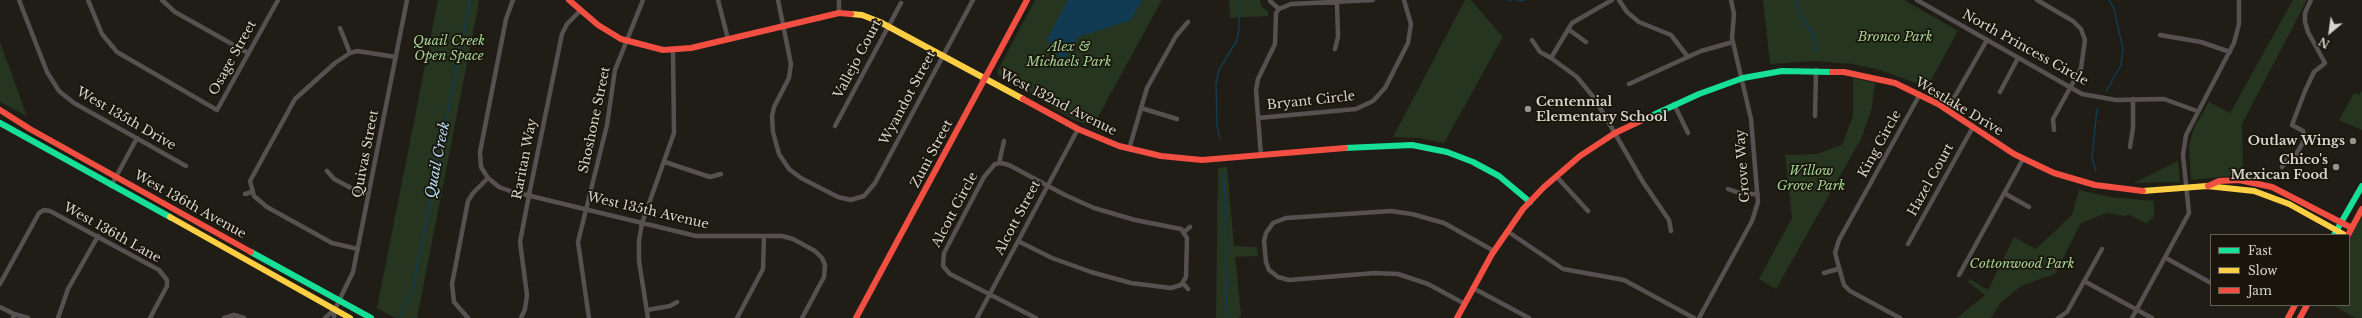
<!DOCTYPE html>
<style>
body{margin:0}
#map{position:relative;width:2362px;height:318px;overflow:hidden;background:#201d16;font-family:"Libre Baskerville",serif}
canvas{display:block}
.legend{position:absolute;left:2210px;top:234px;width:140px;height:72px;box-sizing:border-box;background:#19150a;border:1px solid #656158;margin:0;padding:5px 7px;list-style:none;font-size:12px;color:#d7d4cc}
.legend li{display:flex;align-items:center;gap:8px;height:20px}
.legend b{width:20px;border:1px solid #656158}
.north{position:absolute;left:2310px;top:12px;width:40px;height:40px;-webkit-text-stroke:3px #19150a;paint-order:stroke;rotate:209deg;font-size:11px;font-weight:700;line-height:16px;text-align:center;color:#d7d4cc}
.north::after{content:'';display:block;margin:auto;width:14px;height:18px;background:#d7d4cc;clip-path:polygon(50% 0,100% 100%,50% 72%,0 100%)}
</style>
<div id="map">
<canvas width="2362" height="318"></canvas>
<ul class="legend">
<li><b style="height:5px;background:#16e098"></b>Fast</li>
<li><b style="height:5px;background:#ffcf43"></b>Slow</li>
<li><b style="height:5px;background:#f24e42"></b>Jam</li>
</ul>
<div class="north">N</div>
</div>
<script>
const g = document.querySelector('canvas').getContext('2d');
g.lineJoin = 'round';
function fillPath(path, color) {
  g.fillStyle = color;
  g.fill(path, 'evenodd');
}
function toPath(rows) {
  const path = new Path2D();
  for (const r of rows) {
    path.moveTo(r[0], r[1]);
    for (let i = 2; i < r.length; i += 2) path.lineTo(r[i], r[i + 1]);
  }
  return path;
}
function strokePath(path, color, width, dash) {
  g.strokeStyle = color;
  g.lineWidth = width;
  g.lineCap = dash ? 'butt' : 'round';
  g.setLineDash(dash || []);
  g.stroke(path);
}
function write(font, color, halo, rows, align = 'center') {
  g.font = font + ' "Libre Baskerville",serif';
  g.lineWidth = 3.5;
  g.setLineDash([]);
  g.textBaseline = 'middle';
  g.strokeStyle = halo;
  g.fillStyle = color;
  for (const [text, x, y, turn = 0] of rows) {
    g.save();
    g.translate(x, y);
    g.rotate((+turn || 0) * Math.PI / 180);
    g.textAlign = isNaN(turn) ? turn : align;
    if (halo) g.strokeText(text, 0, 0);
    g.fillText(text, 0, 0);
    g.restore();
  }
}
const green = toPath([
 [438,0,479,0,479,2,417,318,395,318,377,308],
 [1035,0,1162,0,1093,126,1074,120,998,75,998,70],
 [1229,0,1260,0,1261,6,1268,11,1268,16,1230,18],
 [1465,0,1471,0,1503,37,1444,143,1419,138,1393,137],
 [1763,0,1904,0,1958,31,1927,87,1877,69,1852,64,1816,61,1770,64],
 [2293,0,2307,0,2242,124,2243,175,2191,180,2189,145,2194,128,2209,102,2230,113],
 [0,42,27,116,0,102],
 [1853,78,1875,83,1872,107,1862,137,1776,289,1759,279,1792,218,1785,155,1816,154,1842,145,1853,116],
 [2362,90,2362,130,2339,120,2354,93,2359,95],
 [2178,161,2180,182,2134,183],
 [1227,167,1234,246,1257,247,1258,256,1235,257,1241,314,1239,318,1216,318,1218,168],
 [2079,190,2110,197,2154,201,2154,216,2147,224,2130,215,2125,216,2107,213,2081,223,2055,274,2021,286,2000,303,1991,318,1957,318,1985,295,1968,282,1970,279,1988,290,2014,237,2036,249,2072,215],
 [2362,217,2362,318,2355,318,2333,305,2349,305,2349,240]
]);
const water = toPath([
 [1068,0,1142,0,1131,20,1078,37,1063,61,1047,40]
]);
const stream = toPath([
 [1508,0,1511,1],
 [1796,0,1798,11,1813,35,1818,52],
 [1517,1,1525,0],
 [2106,92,2121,65,2123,49,2114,9,2109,0],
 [1220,139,1217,125,1216,83,1219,70,1237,40,1239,28,1239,0],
 [2096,171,2092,158,2097,109],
 [1224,172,1227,318],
 [399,318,412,294,470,0]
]);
const street = toPath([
 [19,0,47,72,59,91,74,103,186,166],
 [88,0,102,34,117,52,217,110,278,0],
 [162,0,175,12,248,53],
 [513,0,506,19,480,152,481,167,488,178,499,187,510,191,696,236,782,236,793,239,815,251,822,258,825,265,824,277,802,318],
 [718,0,728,39],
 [778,0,791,64,789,78,774,107,772,116,773,132,779,154,789,169,801,178,838,197,851,200,864,196,875,183,973,0],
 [839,0,839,13],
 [1619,0,1627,12,1639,22,1671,35,1688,57],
 [1917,0,2082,94,2116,100,2164,99,2197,111],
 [2037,0,2073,21,2081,29,2085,40,2081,68,2053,119,2054,130],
 [1270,1,1279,9],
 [340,28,350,53],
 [1568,29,1586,42],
 [2160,35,2201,42,2230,52],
 [1532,40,1540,52,1551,58,1577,77,1595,99,1643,182,1669,220,1671,231],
 [1335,49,1338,37,1337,2],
 [1551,58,1572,23,1612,0],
 [1629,84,1701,51,1733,42],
 [2000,92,2018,58],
 [1674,104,1688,133],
 [1141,108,1177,119],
 [1947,110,1987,40],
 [1815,116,1816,70],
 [1258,118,1356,109,1373,101,1385,88,1408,43,1411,24,1404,0],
 [835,126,901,3],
 [2130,147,2133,128,2133,99],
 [1129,149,1147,88,1176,36,1188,22],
 [1261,156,1256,90,1258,79,1275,44,1276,13,1279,9,1291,4,1373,0],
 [665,162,710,177,721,174],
 [999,163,1004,141],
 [2282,167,2287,159,2294,158,2305,139,2303,131,2292,125,2305,91,2314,72,2325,63,2308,32,2305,22,2305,13,2311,0],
 [327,171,334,179,353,189,369,193],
 [1556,176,1588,211],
 [111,186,137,138],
 [1728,189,1742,194,1758,194],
 [2004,193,2029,207],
 [245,194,252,192],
 [1507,231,1563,269,1624,280,1694,318],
 [1184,232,1190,227],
 [1018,241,1052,258,1091,272,1131,283,1171,288,1181,285,1186,277,1187,238,1181,229,1135,220,1094,208,1065,195,1009,165,1001,163,995,164,984,177,944,253,943,266,950,274,1036,318],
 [1908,244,1973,127],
 [358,249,332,243,267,207,254,196,250,181,295,99,335,63,350,53,357,51,396,57],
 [2166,258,2211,283],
 [1824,273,1838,269],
 [1959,275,2023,159],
 [2084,281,2152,318],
 [1183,283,1188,289],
 [0,284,39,213,44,210,50,211,159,270,167,280,167,286,150,318],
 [1473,288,1529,318],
 [1465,304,1428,284,1398,274,1375,273,1289,280,1278,277,1269,270,1266,262,1264,241,1266,233,1273,223,1286,218,1391,211,1412,214,1444,223,1494,251],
 [0,307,14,314,13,318],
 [647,310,670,306,677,302],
 [14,314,28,318],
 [58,318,68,289,98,236],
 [224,318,234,315,244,318],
 [325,318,335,309],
 [334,318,335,309,353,272,407,0],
 [468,318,454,302,452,284,468,201,473,193,488,178],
 [521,318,525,309,527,295,520,242,529,195,562,34,567,24,581,10],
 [589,318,578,242,607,125,615,70,643,0],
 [648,318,639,261,639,241,642,223,674,133,673,50],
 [737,318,763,269,764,236],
 [977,318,1078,129],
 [1699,318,1752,221,1758,202,1751,119,1732,38,1734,14,1731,0],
 [1900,318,1850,291,1844,285,1835,253,1839,240,1920,94],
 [2058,318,2067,312,2102,249],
 [2132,318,2189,213,2183,155,2186,135,2234,43,2239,24,2239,0]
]);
const fast = toPath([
 [1651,116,1699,94,1743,78,1782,71,1832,72],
 [0,123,170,217],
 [1345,148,1412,145,1447,152,1473,162,1499,176,1530,202],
 [2334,235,2362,186],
 [251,252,371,318]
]);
const slow = toPath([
 [851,14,862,15,880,22,1023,99],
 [2143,191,2207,186,2254,191,2289,204,2345,235],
 [170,217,350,318]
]);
const jam = toPath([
 [569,0,598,25,621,39,663,50,691,48,839,13,851,14],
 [1832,72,1844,72,1895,83,1938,104,2014,154,2054,173,2095,185,2143,191],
 [1023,99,1078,129,1119,146,1161,156,1202,160,1345,148],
 [0,110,30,129,251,252],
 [2208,186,2219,181,2239,180,2272,187,2352,228],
 [2348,235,2362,209],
 [856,318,1027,0],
 [1457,318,1492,254,1523,209,1544,187,1580,156,1615,133,1651,116],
 [2288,318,2295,305],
 [2300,318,2307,305]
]);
const markers = [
 [1528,109,4,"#97948c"],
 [2353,141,4,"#97948c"],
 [2336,167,4,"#97948c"]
];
const parkNames = [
 ["Bronco Park",1895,37],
 ["Quail Creek",449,41],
 ["Open Space",449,56],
 ["Alex &",1069,47],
 ["Michaels Park",1069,62],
 ["Willow",1811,171],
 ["Grove Park",1811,186],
 ["Cottonwood Park",2022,264]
];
const streetNames = [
 ["North Princess Circle",2025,48,29],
 ["Osage Street",233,58,-61],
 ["Vallejo Court",858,59,-62],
 ["Wyandot Street",908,98,-62],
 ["Bryant Circle",1311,101,-6],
 ["West 132nd Avenue",1058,103,27],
 ["Westlake Drive",1959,107,31],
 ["West 135th Drive",126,119,30],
 ["Shoshone Street",595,120,-78],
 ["King Circle",1880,144,-61],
 ["Quivas Street",366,154,-79],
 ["Zuni Street",932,154,-62],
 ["Raritan Way",525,159,-79],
 ["Grove Way",1743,166,-94],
 ["Hazel Court",1931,180,-61],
 ["West 136th Avenue",190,205,29],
 ["Alcott Circle",955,210,-62],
 ["West 135th Avenue",648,211,13],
 ["Alcott Street",1018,218,-62],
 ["West 136th Lane",112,233,29]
];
const poiNames = [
 ["Centennial",1536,102,"left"],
 ["Elementary School",1536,117,"left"],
 ["Outlaw Wings",2345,141],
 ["Chico's",2328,160],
 ["Mexican Food",2328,175]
];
const waterNames = [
 ["Quail Creek",438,160,-79]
];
fillPath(green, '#25351f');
fillPath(water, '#113b52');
strokePath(stream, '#113b52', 1.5);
strokePath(street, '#575050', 4.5);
strokePath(fast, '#16e098', 6);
strokePath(slow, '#ffcf43', 6);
strokePath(jam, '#f24e42', 6);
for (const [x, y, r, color] of markers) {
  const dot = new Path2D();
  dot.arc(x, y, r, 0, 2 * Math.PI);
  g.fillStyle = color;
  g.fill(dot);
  strokePath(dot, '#19150a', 1.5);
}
write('italic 13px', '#a3d194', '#19150a', parkNames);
write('13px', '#d7d4cc', '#19150a', streetNames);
write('bold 13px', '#d7d4cc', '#19150a', poiNames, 'right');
write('italic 14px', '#b4dcf9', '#19150a', waterNames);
</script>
